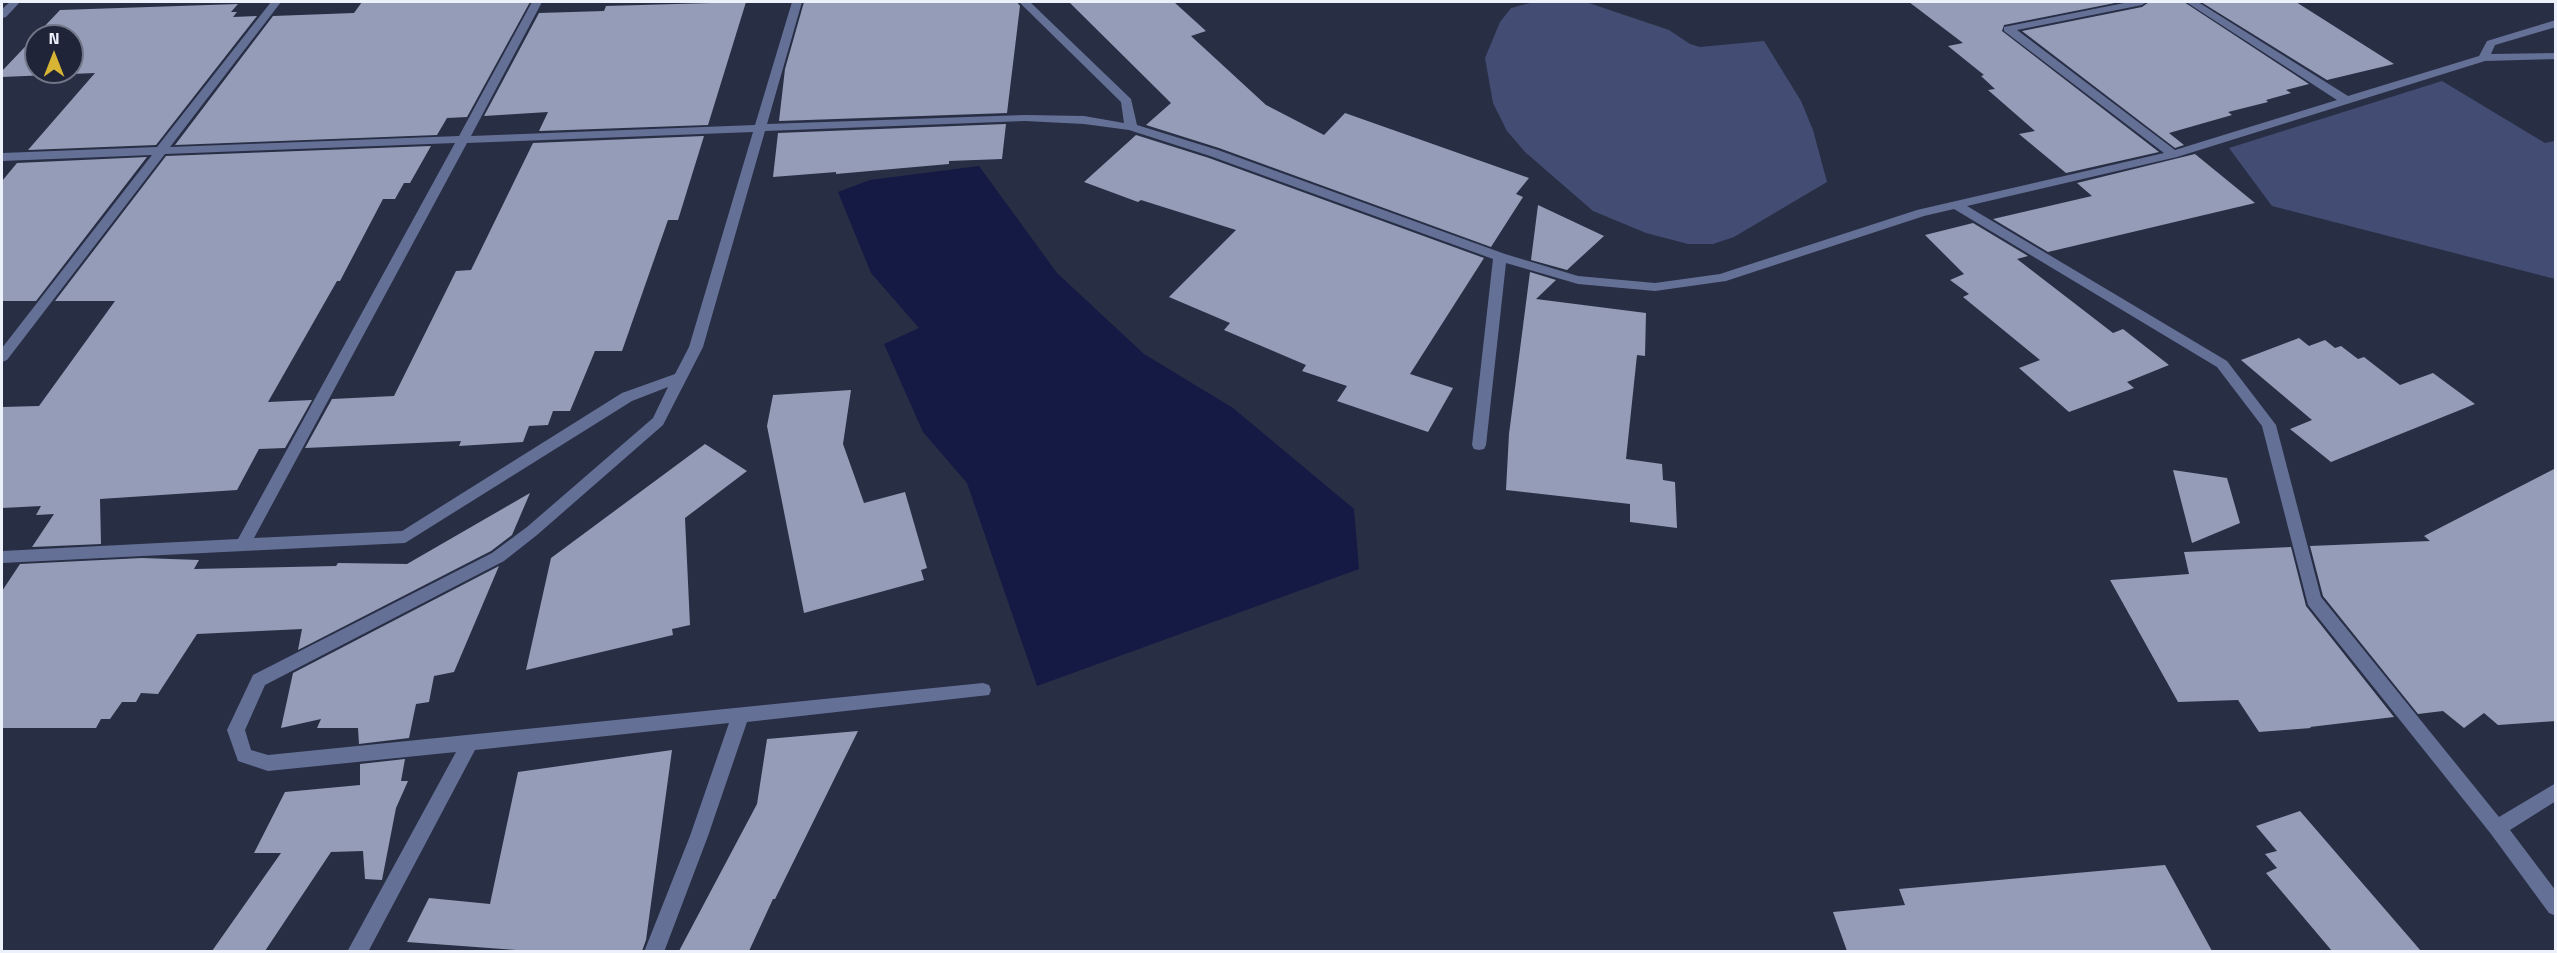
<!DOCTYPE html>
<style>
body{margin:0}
#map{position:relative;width:2557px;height:953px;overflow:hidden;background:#282e44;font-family:"Titillium Web",sans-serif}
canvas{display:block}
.frame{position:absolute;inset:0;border:3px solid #edf1fc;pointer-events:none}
.north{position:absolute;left:24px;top:24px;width:60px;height:60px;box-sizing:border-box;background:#1f2439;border:2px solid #717687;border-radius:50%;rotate:0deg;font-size:16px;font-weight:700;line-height:24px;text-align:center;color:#edf1fc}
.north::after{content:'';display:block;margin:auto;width:21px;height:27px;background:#d7b434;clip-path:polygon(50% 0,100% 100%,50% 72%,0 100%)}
</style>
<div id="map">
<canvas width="2557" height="953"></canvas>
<div class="frame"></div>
<div class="north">N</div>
</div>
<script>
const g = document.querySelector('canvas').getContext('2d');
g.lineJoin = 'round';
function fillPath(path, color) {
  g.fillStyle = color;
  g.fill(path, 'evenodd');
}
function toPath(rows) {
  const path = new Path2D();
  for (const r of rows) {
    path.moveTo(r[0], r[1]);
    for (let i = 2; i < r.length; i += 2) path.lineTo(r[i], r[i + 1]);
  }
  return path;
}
const green = toPath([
 [1586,2,1669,30,1690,44,1700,47,1764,41,1801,101,1813,130,1827,182,1734,237,1713,244,1688,244,1646,233,1593,211,1525,152,1507,131,1493,103,1485,58,1500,22,1511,8,1530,3],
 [2442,81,2545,143,2555,141,2555,279,2272,206,2229,148]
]);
const water = toPath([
 [979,166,1057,273,1144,354,1233,408,1354,509,1359,569,1037,686,967,483,923,432,884,344,919,328,871,273,838,192,870,180]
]);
const building = toPath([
 [362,2,530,2,467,117,447,118,437,135,175,145,273,16,354,13],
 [746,2,708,125,539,131,548,112,484,116,539,13,604,11,606,6],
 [804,2,1017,2,1020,6,1007,113,779,121,785,69],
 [1069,2,1174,2,1206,31,1191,36,1266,105,1324,135,1345,113,1529,178,1516,194,1523,197,1491,247,1219,148,1146,125,1171,103],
 [1909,2,2120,2,2004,25,2002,31,2159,152,2066,173,2019,134,2035,131,1988,90,1995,89,1981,76,1984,75,1948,46,1963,43],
 [2149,2,2184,2,2309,84,2286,90,2291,93,2266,100,2268,102,2228,112,2232,115,2169,133,2184,145,2175,148,2022,31,2142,7],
 [2201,2,2296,2,2394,64,2327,80],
 [238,4,231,12,237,12,233,17,257,16,156,145,28,150,95,73,2,77,2,71,60,10],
 [36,36,72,36,72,72,36,72],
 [1006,124,1002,159,949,161,949,164,836,174,836,172,773,177,778,133],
 [1136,135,1209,158,1484,258,1410,374,1453,388,1428,432,1337,401,1347,386,1302,371,1306,365,1224,330,1230,323,1169,297,1236,230,1141,200,1138,202,1084,182],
 [704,136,678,220,668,220,622,351,595,351,570,411,553,411,548,425,529,426,523,442,459,446,461,441,305,448,332,399,394,396,456,271,471,270,533,143],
 [431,146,410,183,404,183,395,199,383,199,340,281,337,281,268,402,312,400,285,448,259,449,237,490,100,499,101,544,32,547,54,514,36,515,41,506,2,508,2,407,39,406,115,301,55,301,166,156],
 [2195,154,2255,203,2048,252,1993,219,2092,196,2077,183],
 [147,157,36,301,2,301,2,181,17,163],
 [1538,205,1604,236,1567,270,1531,260],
 [1973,223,2028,256,2017,259,2113,333,2123,329,2169,365,2127,382,2134,388,2069,412,2019,368,2040,360,1963,297,1969,294,1950,280,1964,274,1925,235],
 [1530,272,1556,280,1536,299,1646,313,1645,356,1637,355,1626,459,1662,464,1663,480,1675,482,1677,528,1630,522,1630,504,1506,490,1509,434],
 [2299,338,2309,346,2325,340,2335,348,2341,346,2358,359,2364,357,2400,385,2433,373,2475,404,2331,462,2290,429,2312,420,2241,360],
 [851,390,843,444,864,503,905,492,927,568,921,570,924,580,804,613,767,426,773,395],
 [705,444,747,471,685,518,690,625,672,629,673,635,526,670,551,558],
 [2556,468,2556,721,2498,725,2484,713,2464,728,2443,711,2418,714,2323,596,2310,546,2430,541,2424,536],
 [2173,470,2227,478,2240,523,2192,543],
 [530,493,512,535,491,551,298,650,302,629,197,634,158,694,141,693,136,702,122,702,110,719,101,719,96,728,2,728,2,591,20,564,142,558,199,560,194,569,336,566,338,563,407,564],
 [2291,547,2306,606,2394,717,2310,727,2311,728,2259,732,2238,700,2178,702,2110,580,2189,574,2184,552],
 [499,566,454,672,434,676,429,702,416,704,409,738,359,744,358,728,317,728,321,719,281,728,293,673],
 [858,731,775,899,773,899,749,951,679,951,757,804,767,739],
 [672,750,646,940,642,951,530,951,407,942,429,898,490,904,518,772],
 [405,759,401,781,408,781,396,808,382,880,365,879,363,851,331,852,265,951,212,951,281,853,254,853,285,792,360,785,360,764],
 [2300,811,2421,951,2332,951,2266,873,2277,868,2265,854,2277,851,2256,826],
 [2165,865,2212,951,1847,951,1833,912,1905,905,1899,889]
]);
const minor = toPath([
 [10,2,20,2,6,17,2,18,2,9,10,2],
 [271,2,281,2,170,147,459,136,532,2,542,2,471,136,755,125,792,2,802,2,767,124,1025,115,1084,116,1124,123,1121,102,1019,2,1030,2,1131,99,1137,125,1218,150,1505,254,1578,276,1655,283,1720,274,1917,210,2164,153,2004,31,2004,27,2129,2,2147,2,2142,5,2017,30,2175,150,2337,100,2186,2,2198,2,2348,96,2479,56,2487,41,2556,20,2556,27,2495,45,2491,54,2556,53,2556,59,2485,61,2177,157,1967,206,2227,361,2276,425,2321,597,2499,817,2556,783,2556,801,2510,830,2556,891,2556,916,2549,913,2491,834,2308,605,2262,426,2217,367,1954,209,1924,216,1726,281,1655,291,1578,284,1506,263,1486,445,1484,449,1479,450,1474,449,1472,445,1493,259,1210,156,1129,130,1084,124,1025,121,765,131,703,347,663,425,537,535,504,561,265,685,245,730,251,750,268,755,983,683,989,685,991,690,989,695,747,722,708,836,664,952,644,952,690,836,729,723,475,750,368,952,347,952,456,752,268,771,238,761,227,730,253,675,492,553,527,527,653,418,668,387,632,401,405,543,2,563,2,551,238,539,455,143,165,154,7,360,2,362,2,348,152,155,2,161,2,153,157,147,271,2],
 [753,132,689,347,675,374,622,393,402,531,254,538,467,143,753,132]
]);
fillPath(green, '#434c72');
fillPath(water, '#141a44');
fillPath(building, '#949cb7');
fillPath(minor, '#657097');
</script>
